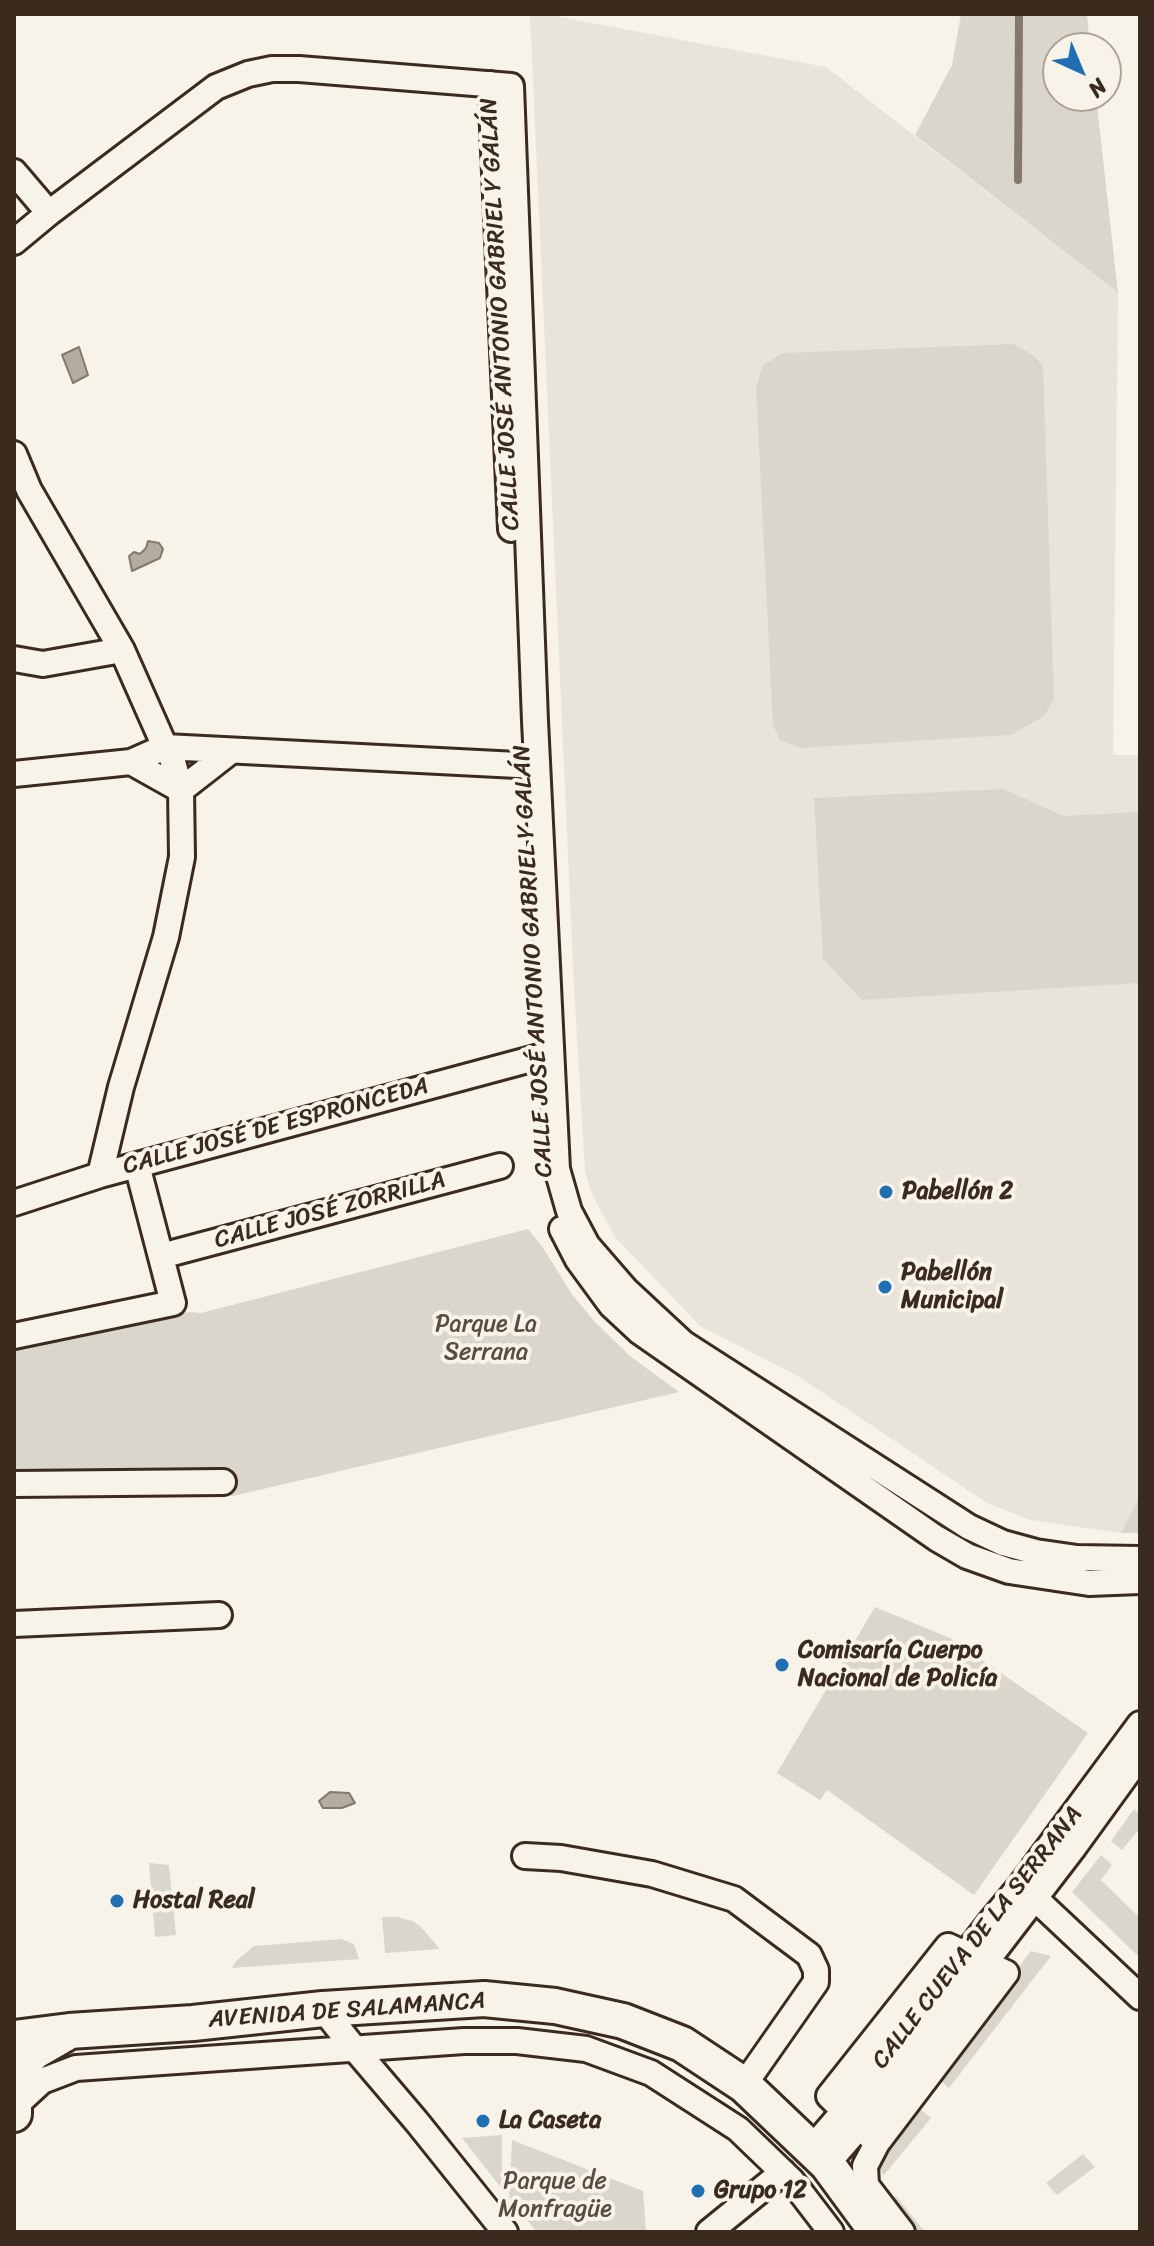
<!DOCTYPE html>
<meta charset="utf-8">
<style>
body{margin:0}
#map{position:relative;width:1154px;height:2246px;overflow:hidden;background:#f7f3e8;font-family:Sriracha,sans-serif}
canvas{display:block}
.frame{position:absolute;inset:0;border:16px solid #3b2a1e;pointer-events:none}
.north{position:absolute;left:1042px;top:32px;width:80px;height:80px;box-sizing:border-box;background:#f7f3e8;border:2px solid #aca397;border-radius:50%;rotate:136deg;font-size:22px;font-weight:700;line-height:32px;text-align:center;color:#3b2a1e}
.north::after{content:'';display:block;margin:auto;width:28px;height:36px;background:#1f6fb2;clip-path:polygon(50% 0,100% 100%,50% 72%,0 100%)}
</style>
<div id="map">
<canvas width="1154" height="2246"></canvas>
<div class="frame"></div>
<div class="north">N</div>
</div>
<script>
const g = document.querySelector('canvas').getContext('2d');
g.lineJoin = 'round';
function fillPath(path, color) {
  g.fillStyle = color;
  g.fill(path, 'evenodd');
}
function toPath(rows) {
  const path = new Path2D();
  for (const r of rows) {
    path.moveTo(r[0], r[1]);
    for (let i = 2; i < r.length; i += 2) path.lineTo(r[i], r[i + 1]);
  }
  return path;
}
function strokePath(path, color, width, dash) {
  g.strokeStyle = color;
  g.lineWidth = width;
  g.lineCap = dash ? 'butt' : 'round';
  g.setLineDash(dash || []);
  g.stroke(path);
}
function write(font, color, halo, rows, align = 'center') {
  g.font = font + ' Sriracha,sans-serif';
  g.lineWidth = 8;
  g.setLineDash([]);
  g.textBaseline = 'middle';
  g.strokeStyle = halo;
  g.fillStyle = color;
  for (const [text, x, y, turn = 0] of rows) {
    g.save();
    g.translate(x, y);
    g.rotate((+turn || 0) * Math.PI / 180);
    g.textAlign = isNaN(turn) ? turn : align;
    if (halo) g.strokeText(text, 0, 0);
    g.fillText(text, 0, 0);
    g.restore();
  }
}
const built = toPath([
 [530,14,544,14,826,67,1118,293,1113,755,1140,755,1140,1496,1121,1533,1030,1520,987,1503,798,1376,700,1326,614,1236,591,1192,585,1171,574,988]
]);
const green = toPath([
 [961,14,1087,14,1090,48,1058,48,1058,96,1096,96,1118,293,915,135,952,65],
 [1013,344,1031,354,1043,365,1054,699,1044,716,1011,735,801,748,780,740,773,725,756,388,763,365,783,353],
 [1003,789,1064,816,1140,812,1140,983,862,1000,823,959,814,798],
 [528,1229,542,1246,571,1293,595,1322,630,1356,679,1392,233,1496,14,1498,14,1349,190,1312,201,1313],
 [1140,1496,1140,1533,1121,1533],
 [875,1607,950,1638,1088,1733,974,1895,827,1790,820,1800,777,1773],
 [1134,1809,1140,1814,1140,1828,1122,1850,1111,1841],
 [1101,1855,1112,1865,1101,1880,1140,1918,1140,1958,1072,1892],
 [149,1863,169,1865,176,1935,155,1937],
 [398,1917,412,1921,420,1926,440,1949,385,1953,382,1917],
 [341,1939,354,1944,359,1959,232,1968,237,1960,254,1946],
 [1031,1951,1051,1956,949,2088,935,2076],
 [915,2105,931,2118,884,2175,870,2162],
 [502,2135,502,2189,462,2138],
 [512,2140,643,2191,646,2232,537,2232,509,2198],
 [1083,2154,1095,2167,1057,2195,1046,2183],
 [896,2196,925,2232,913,2232,890,2201]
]);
const water = toPath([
 [79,347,88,375,73,383,62,355,79,347],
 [148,541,159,543,163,549,160,558,132,571,129,556,134,552,140,554,146,548,148,541],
 [330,1792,349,1793,355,1803,342,1808,323,1808,319,1801,330,1792]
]);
const stream = toPath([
 [1018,180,1019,14]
]);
const street = toPath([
 [491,84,511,529],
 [14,172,49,213],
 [14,242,49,213,216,87,248,74,272,69,299,69,511,86,535,721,557,1169,569,1211,587,1245,626,1290,683,1343,969,1527,1003,1543,1036,1552,1077,1558,1140,1559],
 [14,454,29,490,122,650,165,747,171,755,181,790,182,857,166,937,121,1087,100,1175],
 [14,659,43,664,122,650],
 [131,762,181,790,231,751],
 [14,774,131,762,165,747,537,766],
 [14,1203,100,1175,539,1057],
 [562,1229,578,1260,611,1305,640,1332,936,1538,967,1556,1009,1571,1089,1583,1140,1581],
 [161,1256,500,1166],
 [14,1336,173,1303,137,1165],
 [14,1484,223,1482],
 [14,1624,219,1615],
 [525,1856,561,1858,652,1874,734,1899,809,1955,816,1970,816,1982,744,2085],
 [1023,1887,1140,1997],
 [323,2009,354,2048,417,2122,505,2232],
 [16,2105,42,2081,76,2068,464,2041,517,2041,586,2049,651,2073,738,2129,792,2181,831,2232],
 [877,2143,829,2096,948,1946,1006,1973,877,2143,865,2166,866,2185,902,2232],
 [812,2148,844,2111,992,1920,1021,1885,1140,1724],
 [827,2164,860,2126,1074,1847,1140,1756],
 [709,2232,783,2172]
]);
const secondary = toPath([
 [14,2038,69,2031,193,2023,323,2009,484,1999,555,2006,623,2021,682,2044,744,2085,827,2164,877,2232],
 [14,2114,14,2080,32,2053,65,2034]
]);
const markers = [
 [886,1192,8,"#1f6fb2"],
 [885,1287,8,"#1f6fb2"],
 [782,1665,8,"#1f6fb2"],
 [117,1901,8,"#1f6fb2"],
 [483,2121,8,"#1f6fb2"],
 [698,2191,8,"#1f6fb2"]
];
const streetNames = [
 ["CALLE JOSÉ ANTONIO GABRIEL Y GALÁN",501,314,-93],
 ["CALLE JOSÉ ANTONIO GABRIEL Y GALÁN",534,961,-93],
 ["CALLE JOSÉ DE ESPRONCEDA",276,1127,-15],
 ["CALLE JOSÉ ZORRILLA",330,1211,-15],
 ["CALLE CUEVA DE LA SERRANA",978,1938,-52],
 ["AVENIDA DE SALAMANCA",347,2011,-4]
];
const poiNames = [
 ["Pabellón 2",902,1192],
 ["Pabellón",901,1273],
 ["Municipal",901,1301],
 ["Comisaría Cuerpo",798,1651],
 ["Nacional de Policía",798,1679],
 ["Hostal Real",133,1901],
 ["La Caseta",499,2121],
 ["Grupo 12",714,2191]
];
const parkNames = [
 ["Parque La",486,1325],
 ["Serrana",486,1353],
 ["Parque de",555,2182],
 ["Monfragüe",555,2210]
];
fillPath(built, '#e9e4d9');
fillPath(green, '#dbd6cb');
fillPath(water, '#b4aca0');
strokePath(water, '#84786c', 2);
strokePath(stream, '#84786c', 8);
strokePath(street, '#3b2a1e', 30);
strokePath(secondary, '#3b2a1e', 40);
strokePath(street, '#f7f3e8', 24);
strokePath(secondary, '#f7f3e8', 34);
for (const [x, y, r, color] of markers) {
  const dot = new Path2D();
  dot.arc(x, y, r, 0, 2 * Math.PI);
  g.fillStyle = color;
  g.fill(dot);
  strokePath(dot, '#f7f3e8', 3);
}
write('24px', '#3b2a1e', '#f7f3e8', streetNames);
write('bold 24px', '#3b2a1e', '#f7f3e8', poiNames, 'left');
write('24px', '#5b4c41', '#f7f3e8', parkNames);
</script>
